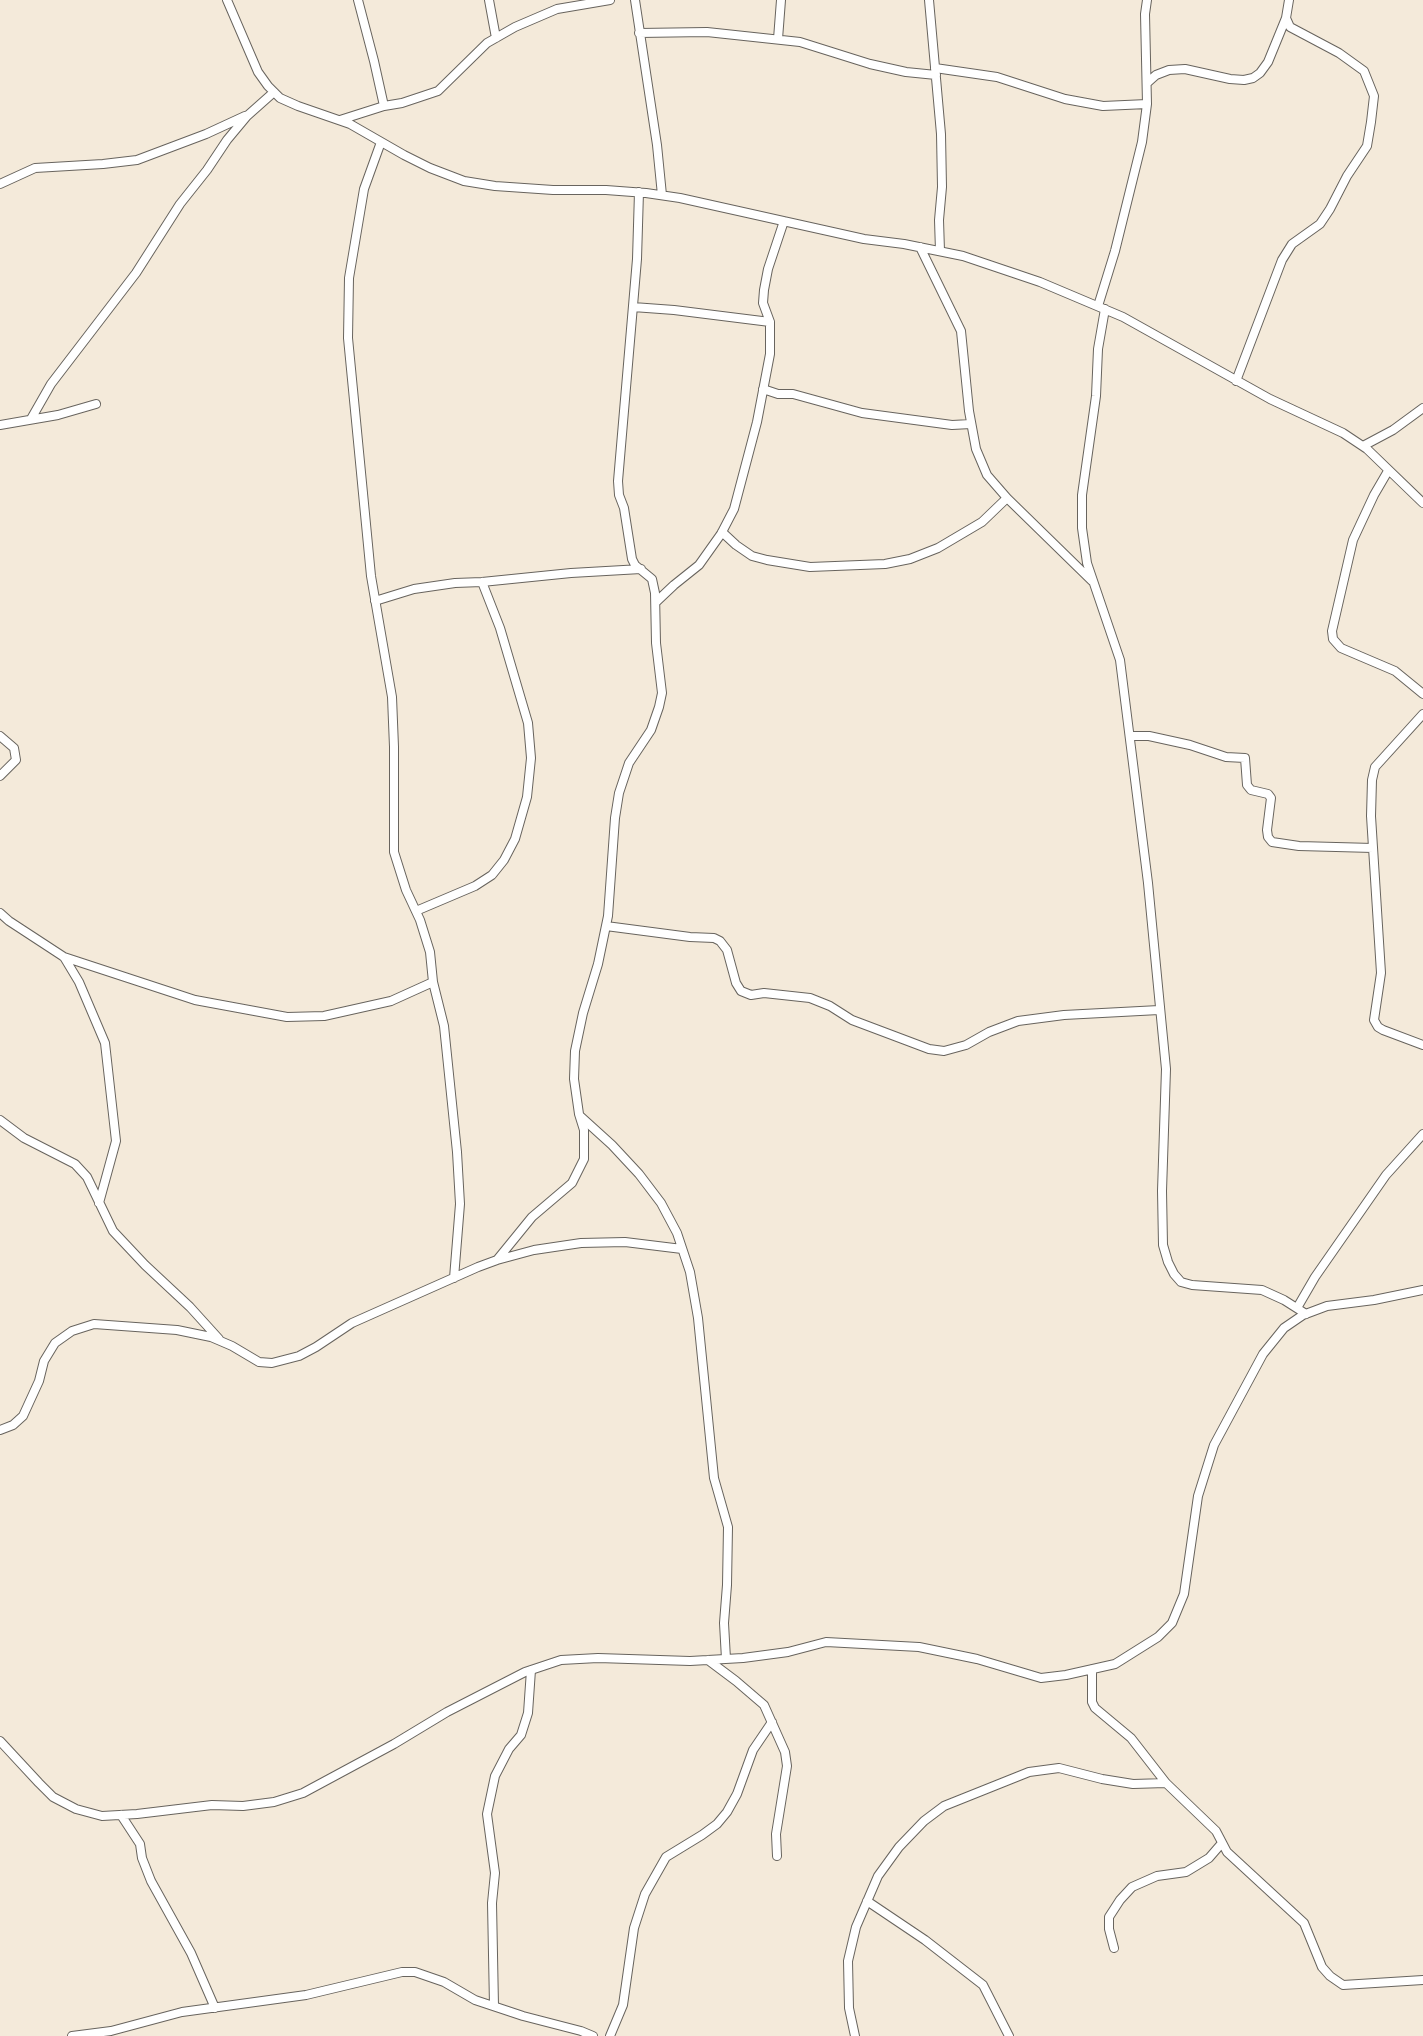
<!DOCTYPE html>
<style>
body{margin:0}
canvas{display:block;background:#f4eada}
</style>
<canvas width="1423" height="2036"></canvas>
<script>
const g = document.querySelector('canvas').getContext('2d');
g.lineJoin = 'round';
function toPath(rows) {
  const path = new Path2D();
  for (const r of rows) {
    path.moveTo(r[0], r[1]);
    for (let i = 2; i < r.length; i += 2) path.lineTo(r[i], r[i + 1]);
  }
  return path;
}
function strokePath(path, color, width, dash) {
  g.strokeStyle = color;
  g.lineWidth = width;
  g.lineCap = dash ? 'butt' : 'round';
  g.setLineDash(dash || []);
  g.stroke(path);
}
const street = toPath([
 [227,0,258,72,268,86,280,98,298,106,350,124,404,155,430,168,464,181,495,186,553,190,606,190,646,193,680,198,864,239,904,244,963,256,1040,282,1123,317,1270,399,1343,433,1367,449,1423,503],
 [358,0,374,61,384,106],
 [489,0,496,38],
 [635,0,657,145,662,195],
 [929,0,941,134,942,187,939,220,940,251],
 [639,33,707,32,800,42,870,64,906,72,936,75],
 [778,39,781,0],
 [935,68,997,77,1065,99,1103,106,1147,104],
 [1147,83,1156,75,1169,70,1185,69,1230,79,1244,80,1253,78,1260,73,1268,62,1286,18],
 [340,120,384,106,402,103,438,91,487,43,515,27,557,9,610,0],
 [381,142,364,189,349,278,348,338,371,576,392,697,394,747,394,852,406,890,420,920,430,952,433,982,444,1026,457,1152,460,1204,454,1278],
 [0,184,35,168,103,164,137,160,206,134,245,116],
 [920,247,961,331,969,411,976,449,987,475,1007,498,1092,581],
 [1098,306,1115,251,1142,142,1147,104,1145,14,1147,0],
 [633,307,674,310,770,322],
 [1105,309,1098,349,1096,396,1082,495,1082,528,1087,563,1120,660,1148,883,1166,1069,1162,1191,1163,1245,1168,1262,1174,1274,1181,1282,1192,1285,1262,1290,1284,1300,1306,1314],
 [1236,381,1282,260,1292,244,1320,224,1330,209,1347,176,1367,146,1371,122,1374,96,1364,71,1339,53,1290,27,1286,18,1289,0],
 [763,389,778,394,793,394,862,413,952,425,971,424],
 [31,419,51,384,136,273,180,204,207,170,227,140,247,116,274,92],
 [0,425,58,415,96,404],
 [1363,446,1393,430,1423,408],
 [1388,471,1374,495,1353,540,1332,631,1333,639,1341,648,1395,671,1423,694],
 [722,532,736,545,752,556,767,560,810,567,885,564,910,559,938,548,982,522,1007,498],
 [375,601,414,589,455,583,482,582,571,573,641,569],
 [656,602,674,585,699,565,721,534,734,509,757,422,770,354,770,322,763,303,764,290,768,269,784,221],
 [1423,714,1375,767,1372,780,1371,816,1381,973,1374,1020,1378,1027,1383,1030,1423,1045],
 [0,736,14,748,16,760,0,776],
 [1130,736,1149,736,1190,745,1226,757,1245,758,1247,785,1251,790,1268,794,1271,798,1267,830,1268,837,1272,842,1299,846,1373,848],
 [416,911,475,886,492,875,504,860,515,839,527,797,531,758,528,723,500,628,482,582],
 [0,913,9,921,64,957,79,982,105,1043,116,1141,99,1203],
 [606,926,690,937,714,938,720,941,727,950,736,983,741,991,751,995,764,993,810,998,830,1006,852,1020,929,1049,944,1051,966,1045,989,1032,1018,1021,1064,1015,1159,1010],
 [64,957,195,1000,287,1017,324,1016,391,1001,433,982],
 [580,1116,612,1145,639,1174,661,1203,677,1233,690,1272,698,1318,714,1478,728,1527,727,1585,724,1623,726,1659],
 [0,1120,24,1138,75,1164,87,1177,113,1231,145,1265,190,1307,219,1339],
 [497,1260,534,1250,581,1243,625,1242,682,1249],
 [1297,1308,1315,1277,1386,1175,1423,1134],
 [0,1430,13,1425,23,1416,39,1381,44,1361,55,1343,72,1331,94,1324,177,1330,211,1337,232,1346,259,1362,272,1363,299,1356,316,1347,352,1323,478,1267,497,1260,532,1217,572,1183,584,1159,584,1130,579,1114,574,1079,575,1051,583,1013,598,964,608,916,615,818,619,793,629,763,651,730,659,707,662,693,656,643,655,593,652,579,635,565,632,559,624,508,619,495,618,481,637,259,639,192],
 [708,1660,736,1681,764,1705,785,1752,787,1766,776,1834,777,1856],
 [1092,1669,1092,1702,1095,1708,1131,1738,1166,1783,1216,1831,1227,1852,1304,1923,1322,1967,1330,1976,1343,1985,1423,1980],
 [0,1741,39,1783,53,1797,76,1809,102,1816,137,1814,212,1805,243,1806,274,1802,303,1793,394,1744,447,1712,525,1672,561,1660,598,1658,690,1661,743,1658,788,1652,826,1642,919,1647,977,1659,1041,1678,1066,1675,1115,1664,1158,1637,1172,1623,1184,1594,1198,1496,1214,1445,1263,1354,1284,1328,1303,1315,1327,1306,1374,1300,1423,1290],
 [121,1815,140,1844,142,1858,151,1881,191,1953,215,2008],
 [867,1901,925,1940,983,1985,1009,2036],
 [1114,1948,1109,1929,1109,1917,1120,1900,1132,1887,1157,1876,1186,1872,1209,1858,1222,1843],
 [494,2006,492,1903,495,1873,487,1814,495,1776,509,1749,521,1735,528,1713,531,1670],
 [72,2036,111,2031,182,2012,306,1995,402,1972,415,1972,444,1982,475,2000,523,2016,581,2031,593,2036],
 [610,2036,623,2005,634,1928,645,1894,666,1857,702,1835,717,1824,727,1812,737,1794,753,1750,772,1722],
 [855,2036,849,2008,848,1961,856,1927,878,1876,899,1847,924,1821,944,1806,1029,1772,1059,1768,1102,1779,1133,1784,1166,1783]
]);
strokePath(street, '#68645e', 10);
strokePath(street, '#fff', 8);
</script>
